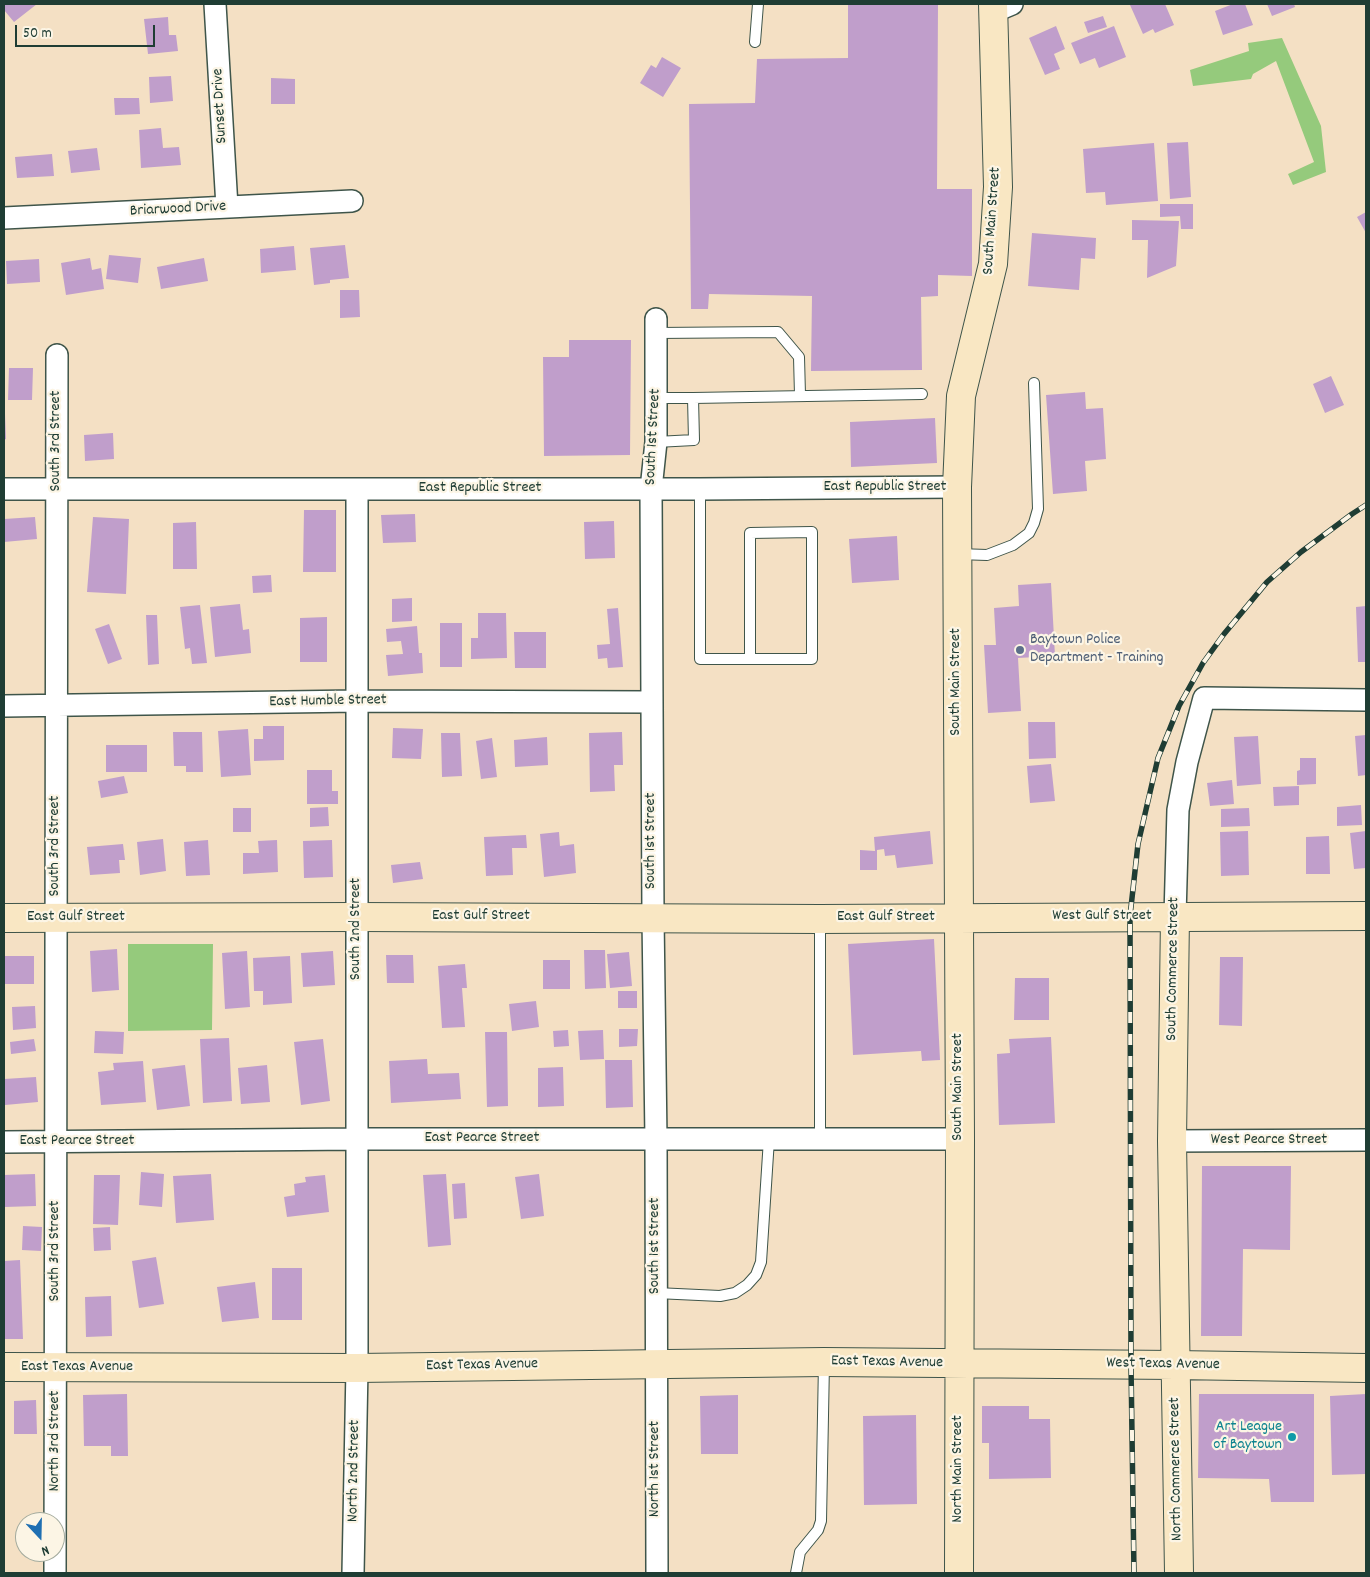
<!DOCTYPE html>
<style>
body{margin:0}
#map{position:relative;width:1370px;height:1577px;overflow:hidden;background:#f4e0c4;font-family:Dekko,sans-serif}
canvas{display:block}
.frame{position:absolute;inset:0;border:5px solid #1f3d34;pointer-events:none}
.north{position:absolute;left:15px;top:1512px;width:50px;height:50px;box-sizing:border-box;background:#fcf5e5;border:1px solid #a4ab9e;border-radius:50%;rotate:159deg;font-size:14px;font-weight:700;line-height:20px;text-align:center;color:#1f3d34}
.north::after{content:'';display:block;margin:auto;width:18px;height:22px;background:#1f6fb2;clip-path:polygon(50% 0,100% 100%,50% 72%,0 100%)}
.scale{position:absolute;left:15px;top:25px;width:140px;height:22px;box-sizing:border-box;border:2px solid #1f3d34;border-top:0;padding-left:6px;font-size:15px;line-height:18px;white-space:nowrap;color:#1f3d34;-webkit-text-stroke:4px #fcf5e5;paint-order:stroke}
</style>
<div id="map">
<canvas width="1370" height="1577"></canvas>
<div class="frame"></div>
<div class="north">N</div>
<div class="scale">50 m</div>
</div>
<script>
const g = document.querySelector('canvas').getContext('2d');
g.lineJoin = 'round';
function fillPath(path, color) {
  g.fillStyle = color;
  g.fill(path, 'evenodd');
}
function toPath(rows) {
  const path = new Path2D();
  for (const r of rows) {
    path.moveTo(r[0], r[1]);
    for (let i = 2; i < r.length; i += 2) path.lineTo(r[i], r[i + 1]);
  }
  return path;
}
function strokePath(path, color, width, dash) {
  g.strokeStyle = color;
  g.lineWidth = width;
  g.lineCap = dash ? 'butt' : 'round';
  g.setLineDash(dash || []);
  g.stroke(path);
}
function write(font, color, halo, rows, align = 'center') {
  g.font = font + ' Dekko,sans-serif';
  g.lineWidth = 4.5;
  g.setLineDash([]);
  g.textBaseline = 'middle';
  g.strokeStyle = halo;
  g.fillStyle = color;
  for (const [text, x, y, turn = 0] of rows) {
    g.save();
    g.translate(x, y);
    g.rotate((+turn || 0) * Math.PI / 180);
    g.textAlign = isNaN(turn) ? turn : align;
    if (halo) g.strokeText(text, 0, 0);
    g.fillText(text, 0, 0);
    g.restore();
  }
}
const green = toPath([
 [1282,38,1321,126,1326,172,1293,185,1288,174,1314,162,1276,61,1253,74,1251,79,1193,86,1190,70,1249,51,1248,43],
 [128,944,213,944,212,1030,128,1031]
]);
const building = toPath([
 [4,4,37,4,14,22,4,10],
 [848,4,938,4,937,189,972,189,972,276,938,275,938,296,921,297,922,370,811,371,812,296,709,294,708,309,691,309,689,104,755,103,757,59,848,58],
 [1132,4,1165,4,1174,25,1155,33,1153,29,1143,34,1130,5],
 [1233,4,1245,4,1253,25,1223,35,1215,11],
 [1267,4,1294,4,1295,7,1272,16],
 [1103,16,1107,27,1088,33,1084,22],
 [168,17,169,35,176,35,178,51,148,54,144,19],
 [1056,26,1065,49,1054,54,1060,69,1045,75,1029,38],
 [1114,26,1126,57,1099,68,1095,58,1080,64,1071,43],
 [662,57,681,68,663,97,640,83,651,65,656,68],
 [171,76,173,101,150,103,149,77],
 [271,78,295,79,295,104,271,104],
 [114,98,139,98,140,114,115,115],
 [161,128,163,148,179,147,181,165,141,168,139,130],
 [1188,142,1191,197,1170,199,1167,143],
 [1154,143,1158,201,1106,205,1105,192,1086,193,1083,149],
 [97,148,100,170,71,173,68,151],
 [52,154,54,176,17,178,15,157],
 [1160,204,1193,204,1193,229,1181,229,1180,216,1160,217],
 [1366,212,1366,233,1357,217],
 [1132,220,1179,221,1176,266,1147,278,1148,240,1132,240],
 [1032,233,1096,238,1095,259,1081,258,1079,290,1028,286],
 [345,245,349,278,330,280,330,283,314,285,310,248],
 [294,246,296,270,261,273,260,249],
 [109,255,141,258,138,283,106,279],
 [90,258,92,270,101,268,104,289,66,295,61,263],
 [204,258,208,281,161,289,157,267],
 [39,259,40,282,7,284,6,261],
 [340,290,359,290,360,317,340,318],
 [569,340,631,340,630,455,544,456,543,357,569,357],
 [9,368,33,368,32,400,8,400],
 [1331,376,1344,405,1325,413,1313,384],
 [1085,392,1086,409,1103,408,1106,459,1085,461,1087,491,1053,494,1046,395],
 [5,414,6,439,4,440,4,415],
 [935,418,937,463,851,467,850,422],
 [113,433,114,459,85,461,84,435],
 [304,510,336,510,336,572,303,572],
 [415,514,416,542,383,543,381,515],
 [35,517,37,539,4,542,4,519],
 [93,517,129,519,126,594,87,592],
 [614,521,615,558,585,559,584,522],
 [196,522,197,569,173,569,173,523],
 [897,536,899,580,852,583,849,539],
 [271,575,272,592,253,593,252,576],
 [1051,583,1055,656,1018,658,1021,711,988,713,984,645,996,645,994,608,1019,606,1018,585],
 [412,598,412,621,392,622,392,599],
 [240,604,243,630,249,629,251,653,215,657,210,607],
 [200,605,207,663,192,664,190,648,185,649,180,607],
 [1366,606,1366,662,1358,662,1356,607],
 [618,608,623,667,608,668,607,658,598,659,597,645,610,644,607,609],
 [478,613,506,613,507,658,471,659,471,638,478,638],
 [146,615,157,615,159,664,148,665],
 [327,617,327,662,300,662,300,618],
 [440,623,462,623,462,667,440,667],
 [109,624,122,659,108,664,95,629],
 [417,626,419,653,422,653,423,673,388,676,386,655,403,654,401,641,387,642,386,629],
 [514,632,546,632,546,668,515,668],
 [1028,722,1055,722,1056,758,1029,759],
 [263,726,284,726,284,760,254,761,254,739,263,739],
 [393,728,423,729,421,759,392,758],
 [248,729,251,775,221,777,218,731],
 [173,732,202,732,203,772,186,772,186,766,174,766],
 [622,732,623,765,614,765,615,791,590,792,589,733],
 [441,733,460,733,462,776,442,777],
 [1366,735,1366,775,1358,776,1355,736],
 [1258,736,1261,784,1237,786,1234,737],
 [547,737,548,765,515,767,514,740],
 [492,738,497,777,481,779,476,741],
 [106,745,147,745,147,772,106,772],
 [1300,758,1316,758,1316,784,1297,785,1297,771,1300,770],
 [1051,764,1055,801,1030,803,1027,766],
 [307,770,332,770,332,791,338,791,338,804,307,804],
 [124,776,128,793,101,798,98,781],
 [1232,780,1234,804,1210,806,1207,783],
 [1299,786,1299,805,1274,806,1273,787],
 [1361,805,1362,825,1337,826,1337,807],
 [328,807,329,826,310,827,310,808],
 [233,808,251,808,251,832,233,832],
 [1249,808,1250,826,1221,827,1221,809],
 [930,831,933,864,897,868,895,855,885,856,884,849,877,850,877,870,860,870,860,850,875,851,874,837],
 [1248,831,1249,875,1221,876,1220,832],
 [1366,831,1366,868,1354,869,1350,833],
 [559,832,560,846,574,844,576,873,544,877,540,834],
 [526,835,527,848,512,848,513,875,486,876,484,837],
 [1329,836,1330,874,1306,874,1306,837],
 [163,839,166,871,140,875,137,842],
 [208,840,210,875,186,876,184,842],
 [277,840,278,872,243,874,243,853,259,853,258,841],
 [332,840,333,877,304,878,303,841],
 [123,844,125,860,119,860,120,873,90,875,87,847],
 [420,862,423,879,393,883,391,865],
 [934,939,940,1060,922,1061,921,1051,853,1055,848,944],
 [117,949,119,990,92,992,90,951],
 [584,950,605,950,606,988,585,989],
 [247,951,250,1007,225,1009,222,953],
 [333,951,335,985,303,987,301,953],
 [629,952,632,986,610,988,607,954],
 [386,955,413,955,414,983,387,983],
 [4,956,34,956,34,984,4,984],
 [290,956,292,1003,263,1005,263,991,254,991,253,958],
 [1220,957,1243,957,1242,1026,1219,1025],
 [543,960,570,960,570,989,543,989],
 [465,964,467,988,462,988,465,1027,442,1028,438,966],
 [1015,978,1049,978,1049,1020,1014,1020],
 [618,991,637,991,637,1008,618,1008],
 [536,1001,539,1027,512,1031,509,1004],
 [35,1006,36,1028,13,1030,12,1007],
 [619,1029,638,1029,637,1046,619,1047],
 [568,1030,569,1046,554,1047,553,1031],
 [603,1030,604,1059,580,1060,578,1031],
 [95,1031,124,1032,123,1054,94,1053],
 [485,1032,507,1032,508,1106,487,1107],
 [1051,1037,1055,1123,999,1125,997,1054,1010,1053,1009,1039],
 [229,1038,232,1101,203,1103,200,1039],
 [34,1039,36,1051,11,1054,10,1042],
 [323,1039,330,1101,301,1105,294,1042],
 [427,1059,428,1074,459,1073,461,1099,391,1103,389,1061],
 [605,1060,632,1060,633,1107,606,1108],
 [143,1061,146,1102,101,1105,98,1072,114,1070,113,1063],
 [185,1065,190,1106,157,1110,152,1069],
 [267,1065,270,1102,241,1104,238,1068],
 [563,1067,564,1106,538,1107,538,1068],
 [36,1077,38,1102,5,1105,4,1079],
 [1202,1166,1291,1166,1290,1250,1243,1249,1242,1336,1201,1336],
 [141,1172,164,1174,162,1207,139,1205],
 [35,1174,36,1206,5,1207,4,1175],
 [211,1174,214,1220,176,1223,173,1176],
 [446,1174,451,1245,428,1247,423,1175],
 [539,1174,544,1216,521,1219,515,1177],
 [94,1175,120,1175,118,1225,93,1224],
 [325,1175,329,1212,287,1217,284,1197,295,1195,294,1184,306,1182,305,1177],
 [465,1183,467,1218,454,1219,452,1184],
 [23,1226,42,1227,41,1251,22,1250],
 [110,1227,111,1250,94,1251,93,1228],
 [156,1257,164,1304,139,1308,132,1261],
 [20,1260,23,1339,4,1339,4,1261],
 [272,1268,302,1268,302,1320,272,1320],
 [255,1282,259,1318,222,1322,217,1287],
 [111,1296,112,1336,86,1337,85,1297],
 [127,1394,128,1456,111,1456,111,1446,84,1446,83,1395],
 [1199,1394,1314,1394,1314,1502,1271,1502,1269,1479,1198,1478],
 [1366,1394,1366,1474,1332,1475,1330,1396],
 [738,1395,738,1454,701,1454,700,1396],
 [36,1400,37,1434,14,1434,14,1401],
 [982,1406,1029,1406,1029,1419,1050,1419,1051,1478,989,1479,989,1443,982,1443],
 [916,1415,917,1504,864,1505,863,1416]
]);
const lane = toPath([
 [755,42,758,4],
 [656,333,778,332,799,357,800,395],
 [693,398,922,394],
 [656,442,694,440,693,398,656,398],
 [700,489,700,659,812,659,812,532,750,533,750,659],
 [958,554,987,555,1013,545,1029,533,1034,523,1038,509,1034,383],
 [820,920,820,1138],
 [656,1293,720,1296,735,1293,747,1285,756,1275,761,1262,769,1139],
 [796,1573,800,1552,818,1530,821,1521,824,1363]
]);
const street = toPath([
 [215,4,227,207],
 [993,12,1012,4],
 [4,218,352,201],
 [656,319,656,442,651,489,653,917,656,1140,657,1573],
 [4,489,700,489,957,487],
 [4,706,357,701,652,702],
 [1175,916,1178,810,1187,762,1204,698,1366,700],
 [1172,1141,1366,1140],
 [4,1142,357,1139,960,1139],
 [55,1573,57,355],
 [353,1573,357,1368,357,490]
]);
const secondary = toPath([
 [1175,916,1172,1141,1179,1573],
 [4,918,357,917,820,919,1366,916],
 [4,1367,357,1368,824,1362,1175,1365,1366,1368],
 [959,1573,960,1139,957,487,961,396,993,264,998,187,993,4]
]);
const rail = toPath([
 [1134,1573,1131,1365,1130,916,1138,844,1158,758,1179,706,1203,663,1224,634,1267,582,1301,552,1352,514,1366,505]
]);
const markers = [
 [1020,650,5,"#5c6f8a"],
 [1292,1437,5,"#0f9aa8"]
];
const streetNames = [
 ["Sunset Drive",221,106,-93],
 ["Briarwood Drive",178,210,-3],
 ["South Main Street",993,221,-86],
 ["South 1st Street",654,437,-87],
 ["South 3rd Street",57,441,-90],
 ["East Republic Street",885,488],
 ["East Republic Street",480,489],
 ["South Main Street",957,682,-90],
 ["East Humble Street",328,702,-1],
 ["South 1st Street",652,841,-90],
 ["South 3rd Street",56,846,-90],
 ["East Gulf Street",481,917],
 ["West Gulf Street",1102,917],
 ["East Gulf Street",76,918],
 ["East Gulf Street",886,918],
 ["South 2nd Street",357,929,-90],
 ["South Commerce Street",1174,969,-89],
 ["South Main Street",959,1087,-90],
 ["East Pearce Street",482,1139],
 ["West Pearce Street",1269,1141],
 ["East Pearce Street",77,1142],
 ["South 1st Street",656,1246,-90],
 ["South 3rd Street",56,1251,-90],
 ["East Texas Avenue",887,1363,1],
 ["West Texas Avenue",1163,1365,1],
 ["East Texas Avenue",482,1366,-1],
 ["East Texas Avenue",77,1368],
 ["North 3rd Street",56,1441,-90],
 ["North 1st Street",656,1469,-90],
 ["North Main Street",959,1469,-90],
 ["North Commerce Street",1177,1469,-91],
 ["North 2nd Street",355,1471,-89]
];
const serviceNames = [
 ["Baytown Police",1030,641],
 ["Department - Training",1030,659]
];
const cultureNames = [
 ["Art League",1282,1428],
 ["of Baytown",1282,1446]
];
fillPath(green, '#95ca7c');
fillPath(building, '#c09ecb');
strokePath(lane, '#3f554a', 12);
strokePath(street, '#3f554a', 24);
strokePath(secondary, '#3f554a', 30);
strokePath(lane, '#fff', 10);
strokePath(street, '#fff', 21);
strokePath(secondary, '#f9e7c3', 28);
strokePath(rail, '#1f3d34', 5.5);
strokePath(rail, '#fcf5e5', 4, [11]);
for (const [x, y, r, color] of markers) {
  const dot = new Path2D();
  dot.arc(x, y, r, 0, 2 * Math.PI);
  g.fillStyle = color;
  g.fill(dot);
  strokePath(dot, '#fcf5e5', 2);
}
write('16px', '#1f3d34', '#fcf5e5', streetNames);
write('16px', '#4e5e75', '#fcf5e5', serviceNames, 'left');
write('16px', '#0d838f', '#fcf5e5', cultureNames, 'right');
</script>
